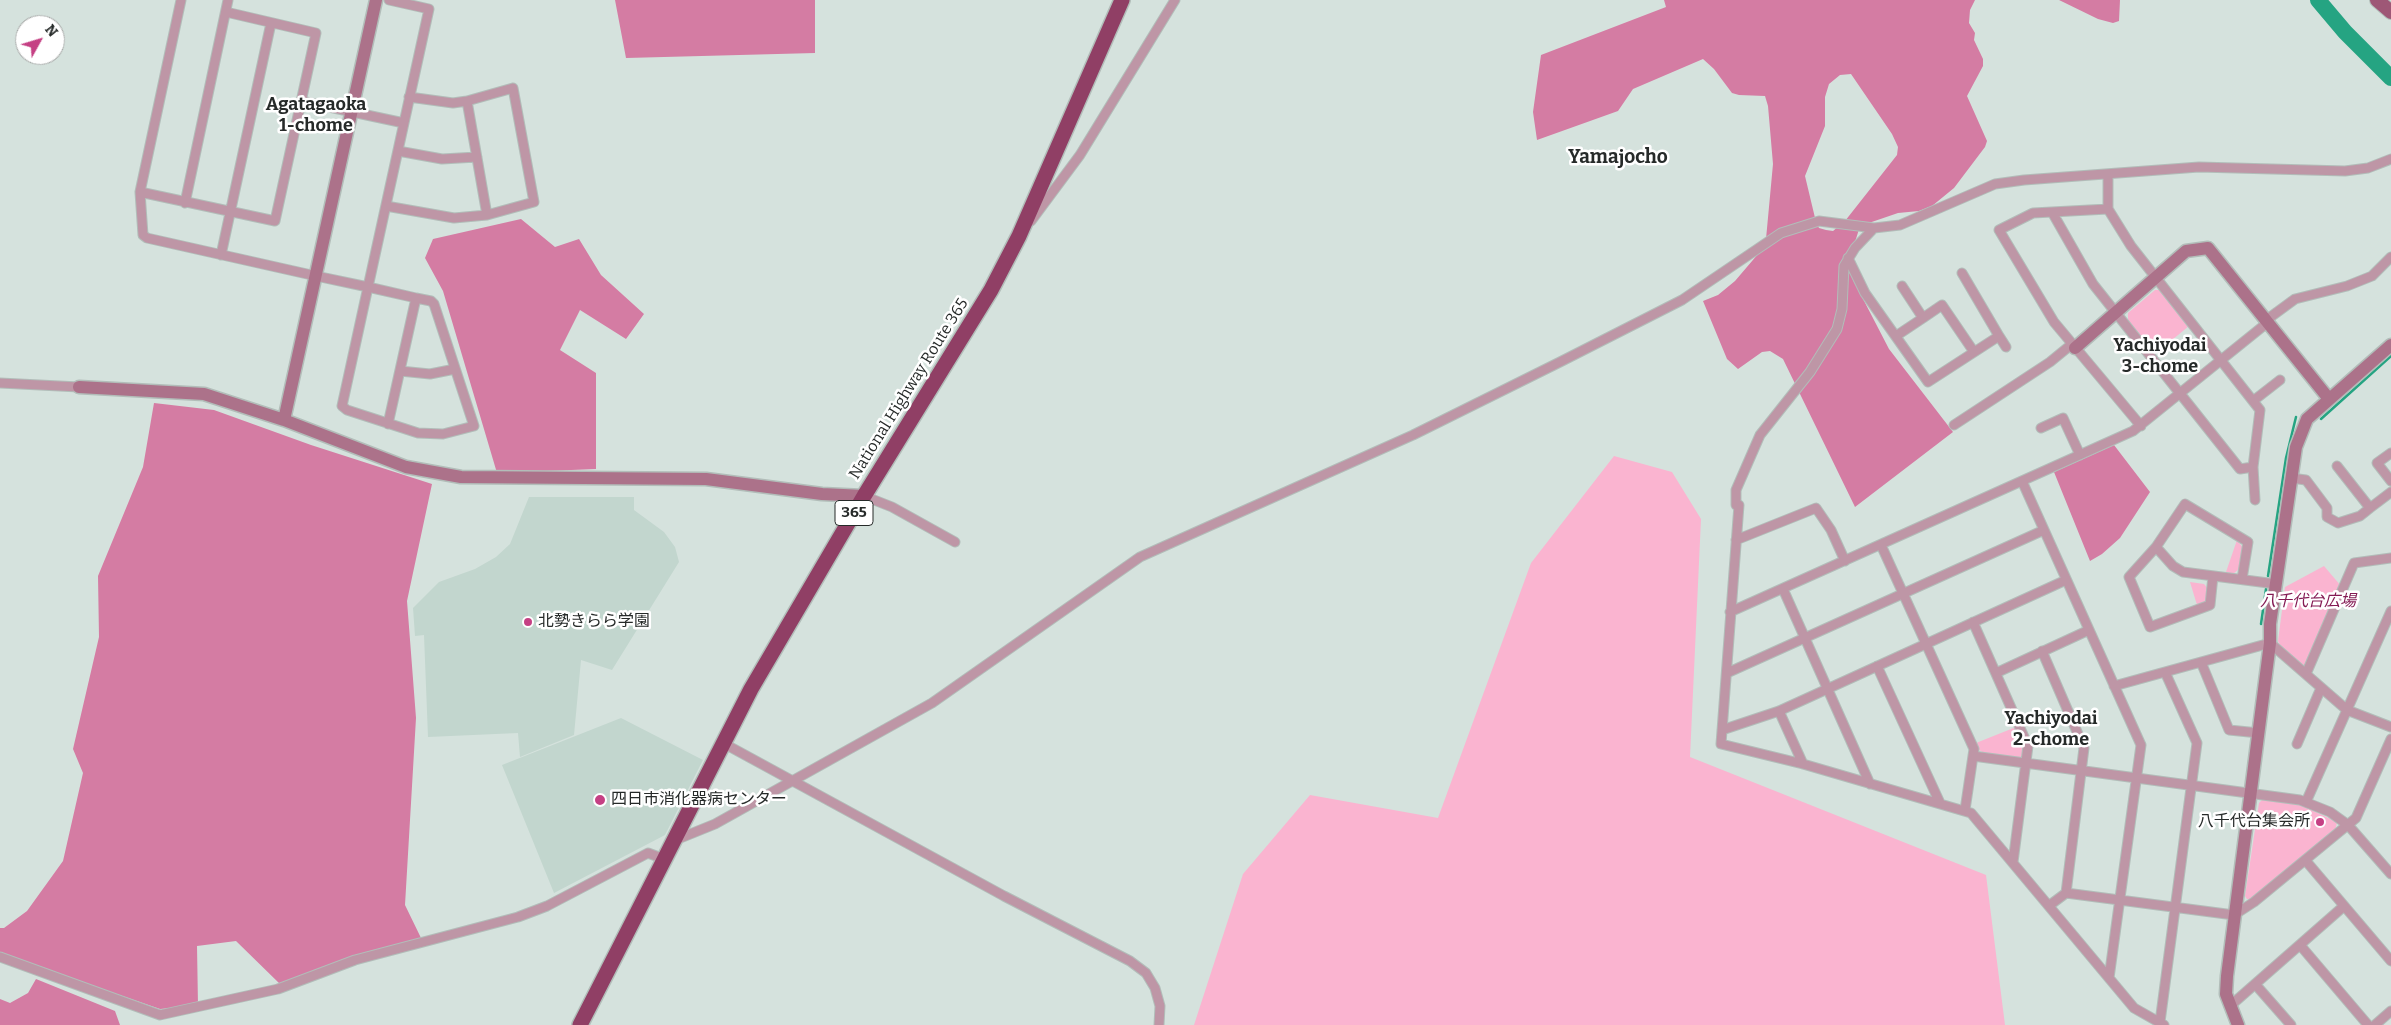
<!DOCTYPE html>
<meta charset="utf-8">
<style>
body{margin:0}
#map{position:relative;width:2391px;height:1025px;overflow:hidden;background:#d5e2dd;font-family:Bitter,serif}
canvas{display:block}
.north{position:absolute;left:15px;top:15px;width:50px;height:50px;box-sizing:border-box;background:#fff;border:1px solid #a8aaa9;border-radius:50%;rotate:51deg;font-size:14px;font-weight:700;line-height:20px;text-align:center;color:#262a29}
.north::after{content:'';display:block;margin:auto;width:18px;height:22px;background:#c54084;clip-path:polygon(50% 0,100% 100%,50% 72%,0 100%)}
</style>
<div id="map">
<canvas width="2391" height="1025"></canvas>
<div class="north">N</div>
</div>
<script>
const g = document.querySelector('canvas').getContext('2d');
g.lineJoin = 'round';
function fillPath(path, color) {
  g.fillStyle = color;
  g.fill(path, 'evenodd');
}
function toPath(rows) {
  const path = new Path2D();
  for (const r of rows) {
    path.moveTo(r[0], r[1]);
    for (let i = 2; i < r.length; i += 2) path.lineTo(r[i], r[i + 1]);
  }
  return path;
}
function strokePath(path, color, width, dash) {
  g.strokeStyle = color;
  g.lineWidth = width;
  g.lineCap = dash ? 'butt' : 'round';
  g.setLineDash(dash || []);
  g.stroke(path);
}
function write(font, color, halo, rows, align = 'center') {
  g.font = font + ' Bitter,"Noto Sans JP",serif';
  g.lineWidth = 5;
  g.setLineDash([]);
  g.textBaseline = 'middle';
  g.strokeStyle = halo;
  g.fillStyle = color;
  for (const [text, x, y, turn = 0] of rows) {
    g.save();
    g.translate(x, y);
    g.rotate((+turn || 0) * Math.PI / 180);
    g.textAlign = isNaN(turn) ? turn : align;
    if (halo) g.strokeText(text, 0, 0);
    g.fillText(text, 0, 0);
    g.restore();
  }
}
const built = toPath([
 [529,497,634,497,634,510,664,532,675,547,679,562,612,670,581,660,574,735,520,757,518,733,428,737,424,635,415,636,413,608,439,582,475,569,496,557,510,544],
 [621,718,703,760,665,835,554,893,502,765]
]);
const green = toPath([
 [2155,290,2161,290,2189,326,2155,354,2128,320,2128,313],
 [1614,456,1672,472,1701,519,1690,757,1986,875,2005,1025,1194,1025,1243,874,1310,795,1438,818,1531,563],
 [2237,540,2243,548,2239,569,2233,574,2226,572],
 [2324,566,2341,586,2303,668,2281,648,2278,641,2285,587],
 [2190,582,2204,584,2209,590,2208,599,2203,604,2197,605],
 [2016,727,2025,747,2025,755,2020,758,1985,754,1978,749,1976,743],
 [2263,799,2284,800,2299,804,2337,822,2335,832,2251,899,2247,899,2245,896,2259,803]
]);
const forest = toPath([
 [615,0,815,0,815,53,626,58],
 [1664,0,1975,0,1970,10,1969,23,1975,33,1974,40,1983,59,1983,66,1967,96,1987,141,1985,147,1954,188,1932,206,1919,211,1898,213,1860,226,1847,268,1889,349,1953,432,1855,507,1783,359,1770,351,1762,352,1738,369,1727,359,1703,301,1718,295,1735,281,1764,247,1766,239,1773,164,1768,106,1765,96,1739,95,1732,93,1714,69,1703,59,1633,89,1618,111,1537,140,1533,112,1541,55,1666,7],
 [1851,74,1892,134,1898,147,1897,155,1845,221,1833,231,1826,230,1819,228,1816,222,1805,176,1825,126,1825,97,1829,84,1840,75],
 [2059,0,2120,0,2119,21,2113,23,2098,19],
 [521,219,555,247,579,239,601,275,644,314,626,339,580,310,560,350,596,373,596,469,497,473,443,291,425,258,433,239],
 [154,403,214,410,311,445,432,484,407,601,416,718,405,905,421,938,281,985,236,941,197,946,198,1006,160,1009,0,954,0,928,4,928,27,911,63,861,83,773,73,749,99,637,98,576,143,467],
 [2114,445,2150,492,2120,538,2102,554,2090,561,2054,472],
 [36,979,115,1011,120,1025,0,1025,0,999,10,1003,28,993]
]);
const stream = toPath([
 [2321,419,2391,356],
 [2268,576,2286,458,2296,417],
 [2261,624,2266,589]
]);
const river = toPath([
 [2318,0,2345,32,2391,78]
]);
const street = toPath([
 [181,0,140,192,143,235,147,238,316,276,368,287,416,298,431,301,434,304,474,426,443,434,418,433,347,410,342,406,368,287,429,9,389,0],
 [301,101,404,123],
 [467,101,487,215],
 [398,151,442,159,477,157],
 [140,192,275,221,316,33,226,12],
 [185,203,228,0],
 [386,206,454,218,487,215,534,202,513,88,467,101,453,103,409,97],
 [2108,209,2033,213,1999,230,2054,322,2141,426],
 [2052,212,2093,284,2240,469,2253,467,2260,410,2131,246,2108,209,2108,174],
 [1031,221,1080,155,1175,0],
 [221,255,271,23],
 [1848,258,1865,293,1928,382,1999,336,2006,347],
 [1962,273,1999,336],
 [1902,286,1923,318,1942,305,1974,352],
 [2265,321,2295,299,2347,286,2372,276,2391,257],
 [1896,336,1923,318],
 [400,371,430,374,455,369],
 [0,383,79,387],
 [2253,401,2280,380],
 [388,424,416,298],
 [1954,425,2050,362,2072,344],
 [2041,428,2063,418,2080,455],
 [2391,453,2377,463,2391,481],
 [2337,466,2370,508,2391,492],
 [2253,467,2255,500],
 [2291,478,2306,480,2327,508,2327,517,2338,523,2360,516,2370,508],
 [2022,481,2141,745,2109,978],
 [864,496,892,507,955,542],
 [1736,540,1816,508,1831,530,1845,561],
 [1881,545,1974,749,1965,810],
 [2156,547,2129,577,2150,627,2210,605,2213,576],
 [2242,579,2248,542,2185,504,2156,547,2173,566,2183,572,2276,584],
 [1783,589,1870,784],
 [1730,612,2133,431,2267,323],
 [1973,622,2028,746,2013,862],
 [2042,651,2084,748,2066,893,2050,905],
 [2201,662,2229,730,2259,733],
 [1877,666,1940,803],
 [1727,673,2044,530],
 [1996,673,2089,630],
 [2306,674,2354,563,2391,558],
 [2114,686,2270,643,2347,710,2391,727],
 [1779,711,1803,764],
 [1722,730,1779,711,2066,580],
 [723,743,1004,896,1130,961,1146,973,1155,988,1160,1006,1159,1025],
 [2297,744,2321,688],
 [1973,756,2300,800,2330,812,2348,825,2391,874],
 [2306,802,2391,611],
 [673,841,715,824,932,703,1140,557,1413,435,1560,362,1682,300,1781,233,1819,221,1874,228],
 [2306,861,2391,961],
 [2066,893,2234,915,2254,902,2356,818,2391,739],
 [2300,945,2368,1025],
 [0,957,160,1015,278,989,355,960,518,917,547,906,648,853,664,859],
 [2255,984,2291,1025],
 [2230,1006,2344,906],
 [2160,1022,2197,743,2165,672],
 [2164,1025,2134,1008,1971,813,1803,764,1721,744,1739,505,1736,505,1736,490,1760,435,1810,372,1837,329,1842,309,1844,266,1855,248,1874,228,1900,225,1995,184,2024,180,2199,167,2345,171,2368,168,2391,159],
 [2375,1025,2391,1011]
]);
const secondary = toPath([
 [2075,348,2186,251,2208,248,2329,399],
 [79,387,204,394,284,420,406,467,461,477,706,479,822,494,864,496],
 [284,420,376,0],
 [2238,1025,2226,994,2227,976,2270,643,2270,624,2296,447,2307,419,2391,345]
]);
const primary = toPath([
 [2377,0,2391,12]
]);
const highway = toPath([
 [580,1025,751,689,864,496,991,290,1019,236,1122,0]
]);
const markers = [
 [528,622,5,"#c54084"],
 [600,800,6,"#c54084"],
 [2320,822,5,"#c54084"]
];
const shields = [
 [854,513,38]
];
const shieldNames = [
 ["365",854,513]
];
const streetNames = [
 ["National Highway Route 365",909,389,-58]
];
const parkNames = [
 ["八千代台広場",2308,602]
];
const poiNames = [
 ["北勢きらら学園",538,622],
 ["四日市消化器病センター",611,800],
 ["八千代台集会所",2310,822,"right"]
];
const neighbourhoodNames = [
 ["Agatagaoka",316,105],
 ["1-chome",316,126],
 ["Yachiyodai",2160,346],
 ["3-chome",2160,367],
 ["Yachiyodai",2051,719],
 ["2-chome",2051,740]
];
const quarterNames = [
 ["Yamajocho",1618,158]
];
fillPath(built, '#c2d6ce');
fillPath(green, '#fab4d0');
fillPath(forest, '#d47ca3');
strokePath(stream, '#25a482', 2.5);
strokePath(river, '#25a482', 16);
strokePath(street, '#b2bdb9', 11);
strokePath(secondary, '#b2bdb9', 15);
strokePath(primary, '#b2bdb9', 16);
strokePath(highway, '#b2bdb9', 18);
strokePath(street, '#be96a6', 9);
strokePath(secondary, '#ac728a', 12);
strokePath(primary, '#9e5776', 14);
strokePath(highway, '#903f65', 15);
for (const [x, y, r, color] of markers) {
  const dot = new Path2D();
  dot.arc(x, y, r, 0, 2 * Math.PI);
  g.fillStyle = color;
  g.fill(dot);
  strokePath(dot, '#fff', 2);
}
for (const [x, y, w] of shields) {
  const box = new Path2D();
  box.roundRect(x - w / 2, y - 12.5, w, 25, 4);
  g.fillStyle = '#fff';
  g.fill(box);
  strokePath(box, '#262a29', 1);
}
write('bold 15px', '#262a29', null, shieldNames);
write('16px', '#262a29', '#fff', streetNames);
write('italic 16px', '#841b54', '#fff', parkNames);
write('16px', '#262a29', '#fff', poiNames, 'left');
write('bold 18px', '#262a29', '#fff', neighbourhoodNames);
write('bold 19px', '#262a29', '#fff', quarterNames);
</script>
